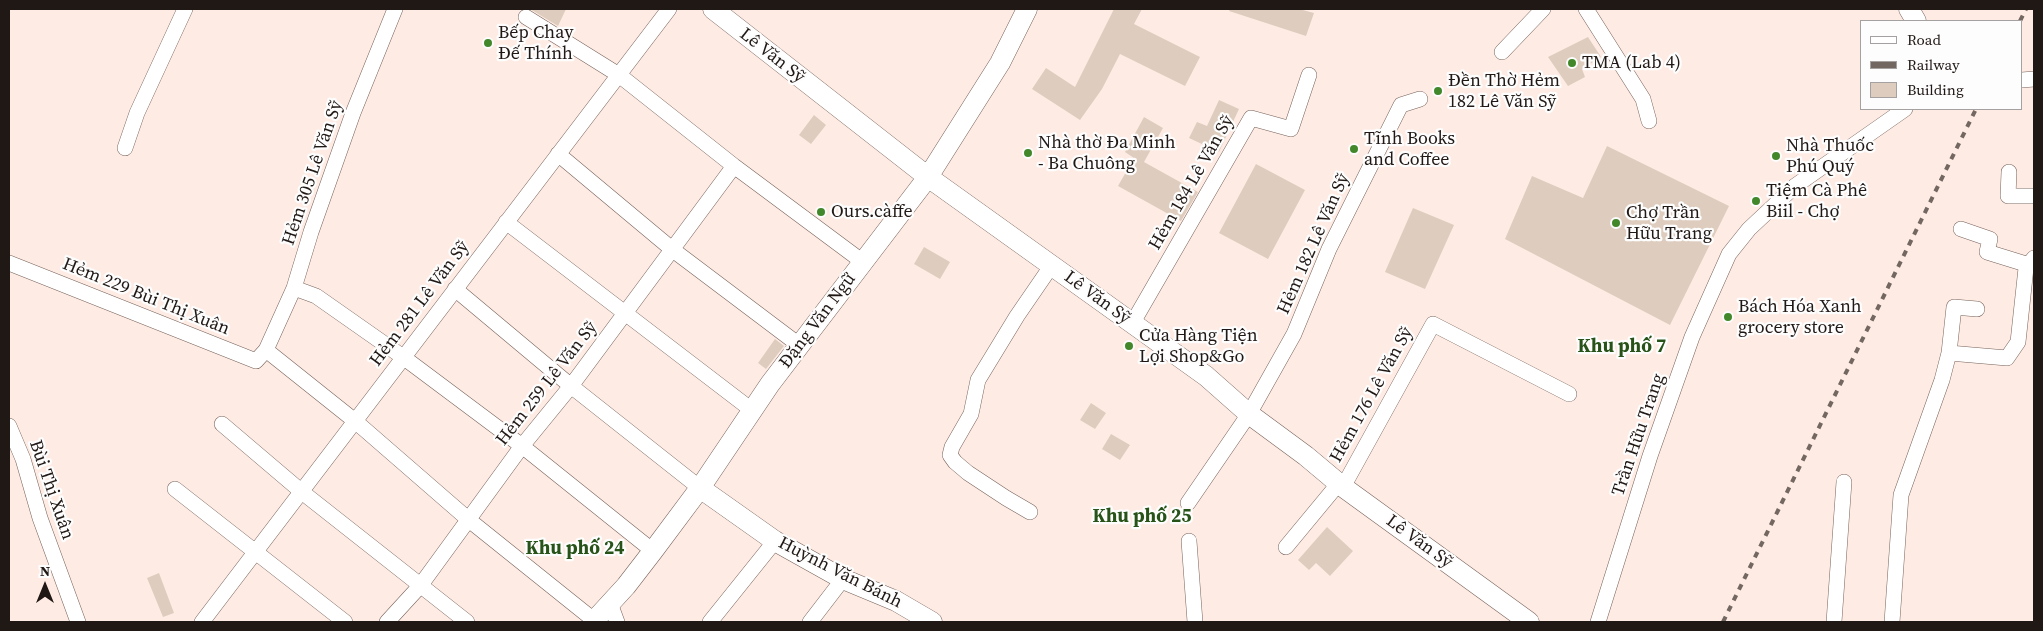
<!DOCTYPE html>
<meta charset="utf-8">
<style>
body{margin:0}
#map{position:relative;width:2043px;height:631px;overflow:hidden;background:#feebe3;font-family:"Source Serif 4",serif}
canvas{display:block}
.frame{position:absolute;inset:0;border:10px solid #201815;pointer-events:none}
.legend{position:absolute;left:1860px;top:20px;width:162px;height:90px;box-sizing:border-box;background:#fdfdfd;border:1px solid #a5a1a0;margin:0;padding:6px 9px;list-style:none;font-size:15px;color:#201815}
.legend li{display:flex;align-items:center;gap:10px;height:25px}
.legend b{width:25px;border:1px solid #a5a1a0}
.north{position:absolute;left:20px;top:561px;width:50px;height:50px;-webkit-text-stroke:4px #fdfdfd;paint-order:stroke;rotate:0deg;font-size:14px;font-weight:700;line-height:20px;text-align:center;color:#201815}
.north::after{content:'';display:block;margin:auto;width:18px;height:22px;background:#201815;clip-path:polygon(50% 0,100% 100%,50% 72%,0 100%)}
</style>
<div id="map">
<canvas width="2043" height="631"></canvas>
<div class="frame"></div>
<ul class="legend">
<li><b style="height:6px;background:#fff"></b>Road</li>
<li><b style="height:6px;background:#736762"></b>Railway</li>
<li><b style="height:14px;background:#decdbe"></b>Building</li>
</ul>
<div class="north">N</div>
</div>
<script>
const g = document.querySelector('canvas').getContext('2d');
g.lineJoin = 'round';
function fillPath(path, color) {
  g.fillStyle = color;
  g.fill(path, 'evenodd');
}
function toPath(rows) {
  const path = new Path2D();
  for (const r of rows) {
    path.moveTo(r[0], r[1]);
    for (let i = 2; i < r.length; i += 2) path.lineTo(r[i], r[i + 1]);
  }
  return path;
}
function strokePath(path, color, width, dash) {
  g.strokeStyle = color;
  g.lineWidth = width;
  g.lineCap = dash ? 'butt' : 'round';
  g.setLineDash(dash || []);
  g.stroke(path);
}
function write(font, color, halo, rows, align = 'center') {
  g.font = font + ' "Source Serif 4",serif';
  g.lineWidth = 4.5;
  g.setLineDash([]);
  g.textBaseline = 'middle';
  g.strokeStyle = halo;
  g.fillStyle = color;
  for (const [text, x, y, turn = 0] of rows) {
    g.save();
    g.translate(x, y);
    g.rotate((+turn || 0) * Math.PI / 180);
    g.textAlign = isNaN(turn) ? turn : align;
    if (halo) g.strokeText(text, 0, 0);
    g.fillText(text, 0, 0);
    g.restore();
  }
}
const building = toPath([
 [530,9,566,9,558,26],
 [1114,9,1142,9,1134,24,1200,57,1185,86,1120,54,1102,89,1080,120,1032,89,1046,68,1075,87],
 [1230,9,1299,9,1314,13,1306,36,1229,11],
 [1588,37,1601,57,1582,69,1585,77,1568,86,1548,57],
 [1219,100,1239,109,1219,152,1189,138,1197,122,1207,126],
 [814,115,826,125,811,144,799,135],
 [1144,117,1163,128,1144,162,1198,192,1181,221,1118,186,1134,158,1125,152],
 [1607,146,1729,206,1670,325,1505,239,1532,176,1583,198],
 [1256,164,1305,190,1268,259,1219,233],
 [1413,208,1454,225,1425,289,1385,272],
 [924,247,950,262,940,279,914,264],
 [775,339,784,346,766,369,758,363],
 [1091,403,1106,413,1095,429,1080,420],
 [1111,434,1130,445,1120,460,1102,449],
 [1327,527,1353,551,1330,576,1316,563,1309,570,1298,560],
 [159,573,174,613,163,617,147,578]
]);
const street = toPath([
 [1586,9,1643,99,1649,121],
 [526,17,619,75,734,166,863,262],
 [1502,52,1543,9],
 [2022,80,2034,79],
 [125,148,137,113,185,9],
 [558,154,673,250,799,345],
 [2009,172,2008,196,2034,196],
 [506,222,753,411],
 [1961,229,1990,239,1987,252,2029,265],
 [9,263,256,361,266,350,294,288,311,232,353,113,395,9],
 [294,288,316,296,403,357,522,446,653,551],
 [455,289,571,386,700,488],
 [1132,324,1251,118,1291,129,1309,75],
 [266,350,355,421,469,520,595,621],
 [1949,353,1954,307,1977,309],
 [222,424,302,492,467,622],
 [9,426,23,459,40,518,78,622],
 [1343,487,1433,324,1569,394],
 [175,489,345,622],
 [1188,503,1249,414,1294,334,1329,249,1401,105,1420,99],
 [1030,512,1006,498,968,473,955,462,950,455,952,447,971,414,978,380,1017,316,1052,265],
 [1189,541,1195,622],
 [1286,547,1339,483],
 [610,603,617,622],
 [202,622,669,9],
 [387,622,420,586,522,446,571,386,734,166],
 [710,622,775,541],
 [810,622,843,579],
 [1598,622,1650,456,1692,337,1729,254,1749,229,1795,186,1905,109],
 [1834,622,1844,482],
 [1892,622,1901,495,1942,380,1949,353,2007,358,2018,342,2026,268,2034,258]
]);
const secondary = toPath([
 [713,9,928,177,1206,376,1249,414,1306,456,1343,487,1529,622],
 [1909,9,1916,21],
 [700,488,775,541,843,579,896,601,932,622],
 [593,622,626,586,653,551,700,488,770,384,928,177,1000,63,1027,9]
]);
const rail = toPath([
 [2020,21,2026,9],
 [1723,622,1976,109]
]);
const markers = [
 [488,43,5,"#43872b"],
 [1572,63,5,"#43872b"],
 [1438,91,5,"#43872b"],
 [1354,149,5,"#43872b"],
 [1028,153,5,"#43872b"],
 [1776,156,5,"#43872b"],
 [1756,201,5,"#43872b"],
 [821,212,5,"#43872b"],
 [1616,223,5,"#43872b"],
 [1728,317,5,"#43872b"],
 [1129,346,5,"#43872b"]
];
const poiNames = [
 ["Bếp Chay",498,33],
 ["Đế Thính",498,54],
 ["TMA (Lab 4)",1582,63],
 ["Đền Thờ Hẻm",1448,81],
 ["182 Lê Văn Sỹ",1448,102],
 ["Tĩnh Books",1364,139],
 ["and Coffee",1364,160],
 ["Nhà thờ Đa Minh",1038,143],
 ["- Ba Chuông",1038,164],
 ["Nhà Thuốc",1786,146],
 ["Phú Quý",1786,167],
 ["Tiệm Cà Phê",1766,191],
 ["Biil - Chợ",1766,212],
 ["Ours.càffe",831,212],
 ["Chợ Trần",1626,213],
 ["Hữu Trang",1626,234],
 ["Bách Hóa Xanh",1738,307],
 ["grocery store",1738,328],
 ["Cửa Hàng Tiện",1139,336],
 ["Lợi Shop&Go",1139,357]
];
const streetNames = [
 ["Lê Văn Sỹ",772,56,38],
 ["Hẻm 305 Lê Văn Sỹ",313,173,-71],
 ["Hẻm 184 Lê Văn Sỹ",1192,183,-60],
 ["Hẻm 182 Lê Văn Sỹ",1314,244,-66],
 ["Hẻm 229 Bùi Thị Xuân",146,297,22],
 ["Lê Văn Sỹ",1097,298,36],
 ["Hẻm 281 Lê Văn Sỹ",420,304,-53],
 ["Đặng Văn Ngữ",818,321,-53],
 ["Hẻm 259 Lê Văn Sỹ",547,384,-52],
 ["Hẻm 176 Lê Văn Sỹ",1372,395,-61],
 ["Trần Hữu Trang",1639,435,-71],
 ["Bùi Thị Xuân",51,490,71],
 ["Lê Văn Sỹ",1419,542,36],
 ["Huỳnh Văn Bánh",840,573,27]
];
const neighbourhoodNames = [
 ["Khu phố 7",1622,347],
 ["Khu phố 25",1142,517],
 ["Khu phố 24",575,549]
];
fillPath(building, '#decdbe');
strokePath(street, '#76625a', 16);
strokePath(secondary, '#76625a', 21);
strokePath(street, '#fff', 15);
strokePath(secondary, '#fff', 20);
strokePath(rail, '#736762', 4, [6, 6]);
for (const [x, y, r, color] of markers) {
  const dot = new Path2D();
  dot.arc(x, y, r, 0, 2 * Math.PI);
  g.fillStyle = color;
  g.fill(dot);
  strokePath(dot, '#fdfdfd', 2);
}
write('18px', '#201815', '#fdfdfd', poiNames, 'left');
write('18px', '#201815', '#fdfdfd', streetNames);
write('bold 19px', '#275218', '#fdfdfd', neighbourhoodNames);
</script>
